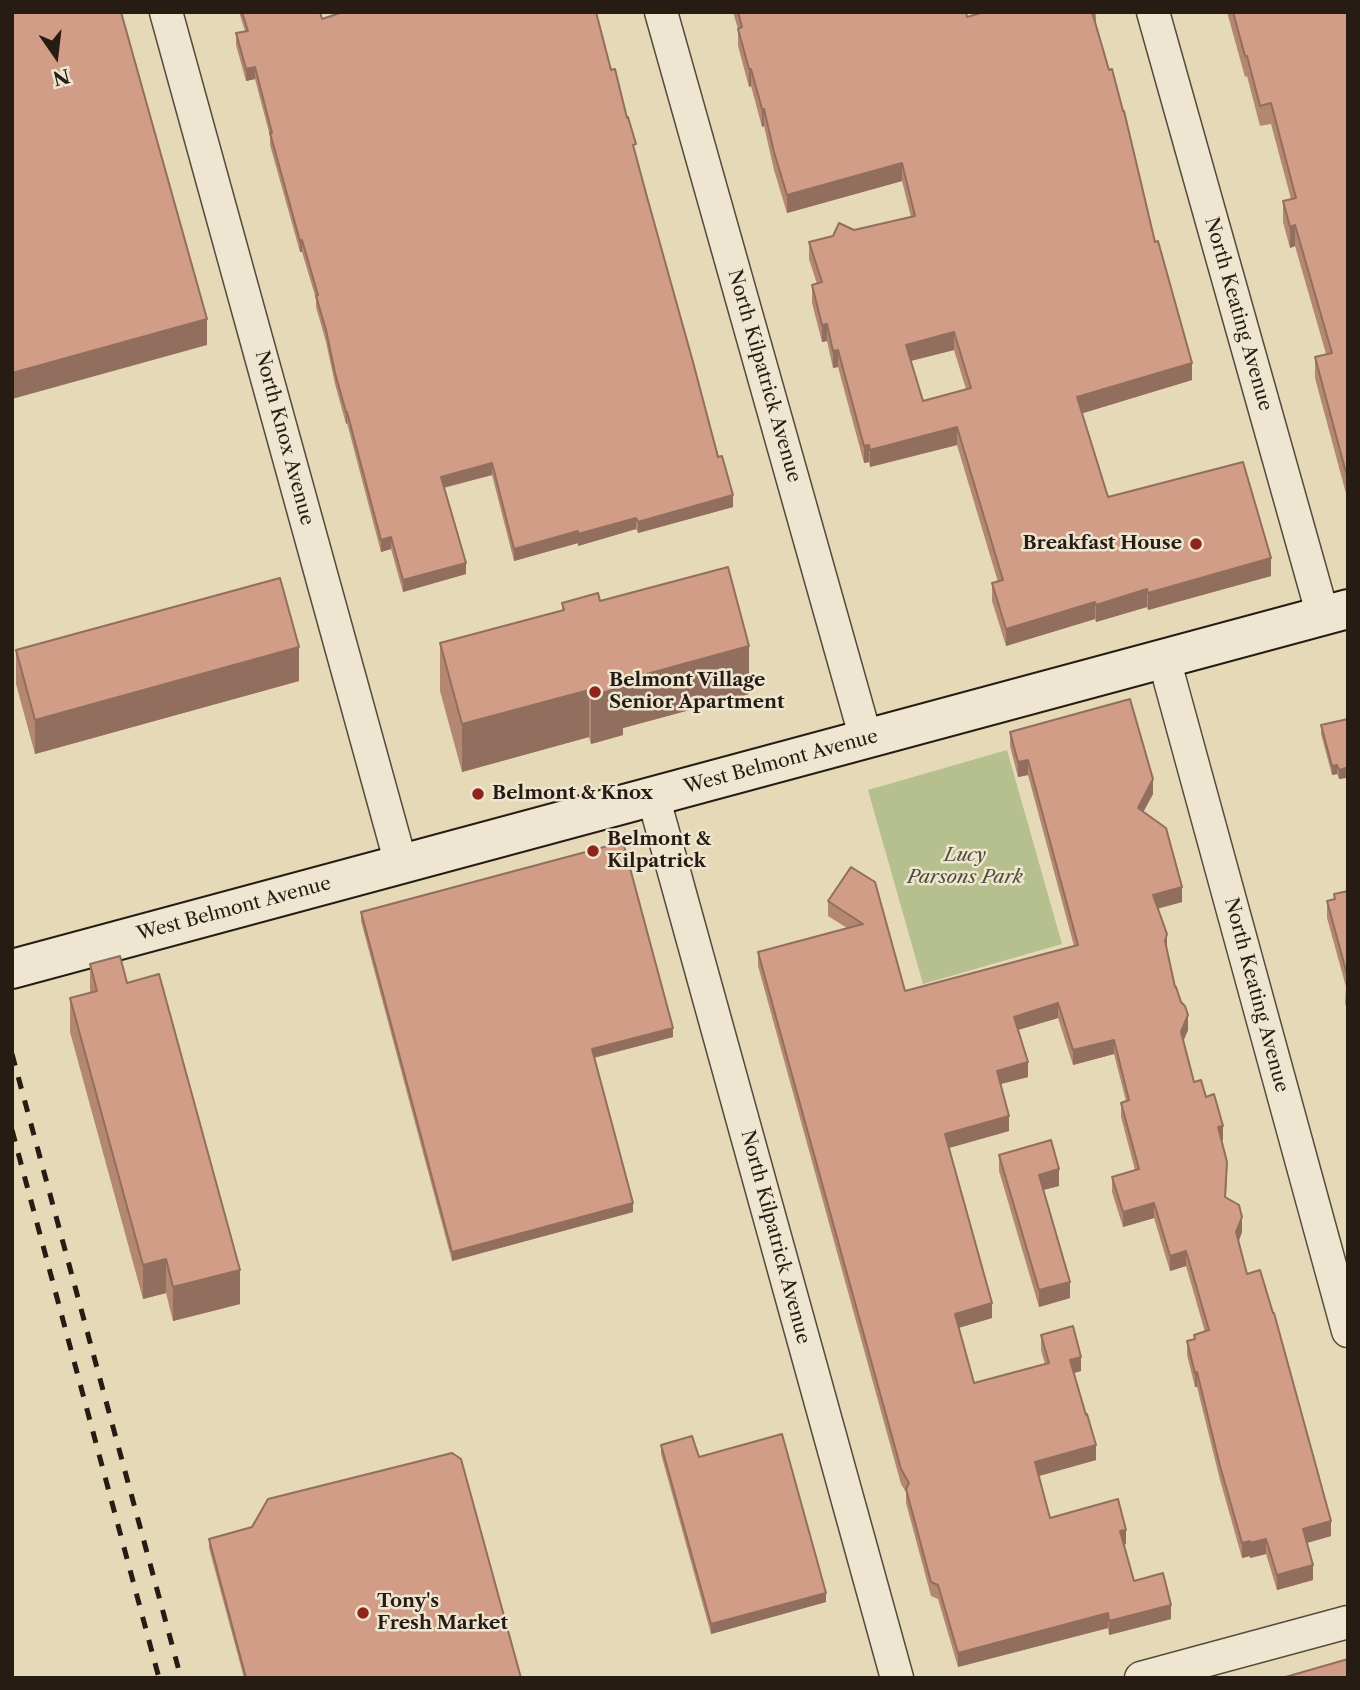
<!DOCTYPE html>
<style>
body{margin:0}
#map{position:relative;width:1360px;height:1690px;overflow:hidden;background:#e5d9b8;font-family:"Libre Caslon Text",serif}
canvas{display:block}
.frame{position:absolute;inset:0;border:14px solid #271c13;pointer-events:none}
.north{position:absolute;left:21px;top:21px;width:70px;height:70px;-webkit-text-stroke:5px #eee6d1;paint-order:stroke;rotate:166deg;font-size:19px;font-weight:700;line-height:28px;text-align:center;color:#271c13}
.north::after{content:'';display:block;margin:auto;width:24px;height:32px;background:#271c13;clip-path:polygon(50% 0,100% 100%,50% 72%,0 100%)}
</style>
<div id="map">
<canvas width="1360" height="1690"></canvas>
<div class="frame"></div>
<div class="north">N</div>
</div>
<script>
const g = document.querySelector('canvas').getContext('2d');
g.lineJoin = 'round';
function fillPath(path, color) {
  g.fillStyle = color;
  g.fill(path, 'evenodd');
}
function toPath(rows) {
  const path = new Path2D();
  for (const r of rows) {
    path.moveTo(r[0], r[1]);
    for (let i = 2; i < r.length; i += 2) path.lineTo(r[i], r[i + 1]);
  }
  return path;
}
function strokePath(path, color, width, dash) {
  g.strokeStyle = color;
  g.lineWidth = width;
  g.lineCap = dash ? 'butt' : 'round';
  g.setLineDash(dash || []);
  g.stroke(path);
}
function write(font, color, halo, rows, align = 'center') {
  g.font = font + ' "Libre Caslon Text",serif';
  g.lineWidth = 5;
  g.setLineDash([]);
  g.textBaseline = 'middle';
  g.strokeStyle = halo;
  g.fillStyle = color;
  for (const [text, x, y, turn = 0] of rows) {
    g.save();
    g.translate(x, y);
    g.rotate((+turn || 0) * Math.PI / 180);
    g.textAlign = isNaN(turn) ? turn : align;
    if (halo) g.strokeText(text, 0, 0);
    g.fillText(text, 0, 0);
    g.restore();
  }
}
const green = toPath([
 [1007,750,1062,944,923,984,868,790]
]);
const street = toPath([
 [166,12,401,864],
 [661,12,866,739],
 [1153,12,1323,616],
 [1164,659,1348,1331],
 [653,796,897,1678],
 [1141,1678,1348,1622]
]);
const secondary = toPath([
 [12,969,1348,609]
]);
const rail = toPath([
 [12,1054,181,1678],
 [12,1130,159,1678]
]);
const wall = toPath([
 [239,12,320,12,322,19,611,70,733,507,638,533,636,529,578,546,578,543,514,561,492,475,444,488,466,574,403,592,391,549,381,552,347,423,346,424,335,384,326,342,316,307,316,299,302,252,300,252,270,145,270,136,255,79,246,81,236,45,236,33,245,31],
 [733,12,966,12,967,17,1096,12,1096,24,1192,380,1082,413,1108,497,1271,576,1148,610,1147,607,1096,622,1095,619,1006,646,992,601,992,583,998,582,957,445,870,467,869,462,864,463,838,367,833,368,827,341,822,342,812,303,812,285,817,284,809,259,809,242,911,217,902,181,787,213,774,170,764,126,762,127,751,86,749,87,738,46,738,29],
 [954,350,966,389,923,401,911,361],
 [1227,12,1348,12,1348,501,1315,378,1315,357,1326,354,1295,246,1290,248,1283,222,1283,201,1291,199,1271,124,1260,126,1247,76,1245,77],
 [600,601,749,694,623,728,623,735,591,744,589,737,462,772,440,691,440,643,562,610,562,603],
 [16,650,299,681,35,754,16,684],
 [1348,719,1348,785,1346,778,1339,779,1337,774,1332,775,1321,734,1321,725],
 [1010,732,1153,794,1143,812,1182,902,1158,908,1175,987,1188,1030,1183,1041,1194,1082,1206,1097,1223,1140,1222,1141,1227,1177,1226,1197,1242,1232,1239,1241,1247,1274,1331,1536,1307,1543,1313,1580,1277,1590,1266,1554,1250,1558,1250,1556,1242,1558,1220,1480,1197,1387,1195,1387,1187,1355,1187,1341,1194,1339,1194,1335,1205,1332,1186,1266,1170,1271,1154,1218,1123,1227,1112,1192,1112,1177,1135,1170,1121,1117,1121,1103,1126,1101,1114,1054,1073,1065,1058,1018,1018,1030,1028,1077,1000,1084,1009,1131,949,1148,992,1318,958,1328,974,1383,1045,1364,1041,1350,1041,1335,1081,1371,1074,1373,1096,1460,1039,1476,1050,1518,1126,1544,1124,1545,1134,1581,1171,1619,1109,1635,1108,1628,958,1667,938,1599,931,1596,906,1503,906,1492,901,1484,758,966,758,952,847,928,828,916,828,901,851,867,905,991,1074,946,1028,775,1018,777,1010,746],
 [1348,891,1348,1013,1345,1003,1346,987,1327,918,1327,901,1334,900,1334,894],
 [361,912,673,1037,594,1058,633,1212,452,1261,361,921],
 [90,964,127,983,240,1304,173,1321,166,1293,143,1299,70,1032,70,998,90,993],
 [999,1155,1059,1186,1043,1190,1070,1298,1039,1307,999,1171],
 [661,1445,699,1457,826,1602,711,1634,661,1454],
 [209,1539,521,1678,244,1678,209,1548]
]);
const shadedWall = toPath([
 [255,67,255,79,246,81,246,69],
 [749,69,751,69,751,86,749,87],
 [762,109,764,109,764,126,762,127],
 [902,163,902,181,787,213,787,195],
 [1295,225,1295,246,1290,248,1290,227],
 [302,240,302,252,300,252,300,241],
 [207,319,207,345,12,399,12,373],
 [827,324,827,341,822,342,822,325],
 [954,332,954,350,906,362,906,345],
 [838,350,838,367,833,368,833,351],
 [1192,363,1192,380,1077,415,1077,397],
 [346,412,347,412,347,423,346,424],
 [957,427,957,445,870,467,870,450],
 [869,445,869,462,864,463,864,446],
 [492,463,492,475,441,488,441,477],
 [733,495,733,507,638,533,638,522],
 [636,518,636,529,578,546,578,534],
 [578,531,578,543,514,561,514,549],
 [391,537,391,549,381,552,381,540],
 [1271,558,1271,576,1148,610,1148,593],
 [466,563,466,574,403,592,403,580],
 [1147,589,1147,607,1096,622,1096,605],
 [1095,602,1095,619,1006,646,1006,629],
 [749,646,749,694,623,728,623,735,591,744,591,696,621,681],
 [299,647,299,681,35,754,35,720],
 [589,690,589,737,462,772,462,724],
 [1028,760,1028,775,1018,777,1018,762],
 [1337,765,1337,774,1332,775,1332,766],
 [1346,768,1346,778,1339,779,1339,770],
 [1153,779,1153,794,1138,822,1138,808],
 [1182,887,1182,902,1153,910,1153,895],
 [1167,934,1167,949,1165,956,1165,941],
 [1058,1003,1058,1018,1014,1031,1014,1017],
 [1188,1015,1188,1030,1181,1047,1181,1032],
 [673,1028,673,1037,592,1058,592,1049],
 [1114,1040,1114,1054,1073,1065,1073,1050],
 [1028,1062,1028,1077,997,1085,997,1071],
 [1009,1116,1009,1131,945,1149,945,1134],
 [1223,1126,1223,1140,1218,1142,1218,1127],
 [1059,1169,1059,1186,1039,1191,1039,1175],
 [633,1203,633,1212,452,1261,452,1252],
 [1154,1203,1154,1218,1123,1227,1123,1212],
 [1242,1217,1242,1232,1236,1247,1236,1232],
 [1186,1251,1186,1266,1170,1271,1170,1256],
 [166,1259,166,1293,143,1299,143,1265],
 [240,1270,240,1304,173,1321,173,1287],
 [1070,1282,1070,1298,1039,1307,1039,1290],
 [992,1303,992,1318,955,1329,955,1314],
 [1081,1357,1081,1371,1070,1374,1070,1360],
 [1197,1372,1197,1387,1195,1387,1195,1373],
 [1096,1445,1096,1460,1035,1477,1035,1462],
 [1331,1521,1331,1536,1303,1544,1303,1529],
 [1126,1530,1126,1544,1120,1546,1120,1531],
 [1266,1539,1266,1554,1250,1558,1250,1543],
 [1250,1541,1250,1556,1242,1558,1242,1543],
 [1313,1565,1313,1580,1277,1590,1277,1575],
 [826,1593,826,1602,711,1634,711,1624],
 [1171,1605,1171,1619,1109,1635,1109,1621],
 [1108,1613,1108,1628,958,1667,958,1653]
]);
const building = toPath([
 [12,12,121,12,207,319,12,373,12,12],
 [242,12,320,12,322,19,343,12,596,12,611,70,615,69,627,118,628,117,636,144,633,145,647,197,693,362,718,457,722,456,733,495,638,522,636,518,578,534,578,531,514,549,492,463,441,477,466,563,403,580,391,537,381,540,347,412,346,412,335,373,326,330,316,296,318,295,302,240,300,241,270,133,272,133,255,67,246,69,236,33,248,31,242,12],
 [738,12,966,12,967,17,984,12,1092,12,1109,70,1112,69,1123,111,1124,111,1155,242,1158,241,1192,363,1077,397,1108,497,1243,462,1271,558,1148,593,1147,589,1096,605,1095,602,1006,629,992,583,1003,580,957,427,870,450,869,445,864,446,838,350,833,351,827,324,822,325,812,285,822,282,809,242,833,236,839,223,854,230,915,216,902,163,787,195,774,152,764,109,762,109,751,69,749,69,738,29,742,27,738,12],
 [954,332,971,388,923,401,906,345,954,332],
 [1233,12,1348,12,1348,480,1315,357,1332,353,1295,225,1290,227,1283,201,1296,198,1271,103,1260,106,1247,56,1245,56,1233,12],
 [728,567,749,646,621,681,623,687,591,696,589,690,462,724,440,643,564,610,562,603,598,593,600,601,728,567],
 [280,578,299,647,35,720,16,650,280,578],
 [1130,699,1153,779,1138,808,1166,828,1182,887,1153,895,1167,934,1165,941,1175,987,1176,987,1181,1002,1185,1006,1188,1015,1181,1032,1194,1082,1201,1080,1206,1097,1214,1094,1223,1126,1218,1127,1227,1162,1225,1197,1239,1205,1242,1217,1236,1232,1247,1274,1260,1270,1273,1313,1274,1313,1331,1521,1303,1529,1313,1565,1277,1575,1266,1539,1250,1543,1250,1541,1242,1543,1220,1466,1197,1372,1195,1373,1187,1341,1195,1339,1194,1335,1209,1330,1186,1251,1170,1256,1154,1203,1123,1212,1112,1177,1139,1169,1121,1103,1129,1100,1114,1040,1073,1050,1058,1003,1014,1017,1028,1062,997,1071,1009,1116,945,1134,992,1303,955,1314,974,1383,1049,1363,1041,1335,1073,1326,1081,1357,1070,1360,1086,1415,1087,1414,1096,1445,1035,1462,1050,1518,1118,1499,1126,1530,1120,1531,1134,1581,1163,1573,1171,1605,1109,1621,1108,1613,958,1653,938,1585,931,1582,906,1489,909,1483,901,1469,758,952,863,924,828,901,851,867,875,882,905,991,1078,945,1028,760,1018,762,1010,732,1130,699],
 [1348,719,1348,776,1346,768,1339,770,1337,765,1332,766,1321,725,1348,719],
 [623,842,673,1028,592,1049,633,1203,452,1252,361,912,623,842],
 [1348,891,1348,978,1327,901,1335,899,1334,894,1348,891],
 [120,956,127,983,159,974,240,1270,173,1287,166,1259,143,1265,70,998,97,991,90,964,120,956],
 [1051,1140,1059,1169,1039,1175,1070,1282,1039,1290,999,1155,1051,1140],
 [782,1434,826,1593,711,1624,661,1445,692,1436,699,1457,782,1434],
 [452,1453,461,1459,521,1678,246,1678,209,1539,252,1527,268,1499,452,1453],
 [1348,1659,1348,1678,1282,1678,1348,1659]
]);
const markers = [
 [1196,544,7,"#8f2418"],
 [595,692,7,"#8f2418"],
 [478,794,7,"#8f2418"],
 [593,851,7,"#8f2418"],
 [363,1613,7,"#8f2418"]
];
const streetNames = [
 ["North Keating Avenue",1238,314,74],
 ["North Kilpatrick Avenue",764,376,74],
 ["North Knox Avenue",284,438,75],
 ["West Belmont Avenue",781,762,-15],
 ["West Belmont Avenue",234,909,-15],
 ["North Keating Avenue",1256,995,75],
 ["North Kilpatrick Avenue",775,1237,75]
];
const poiNames = [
 ["Breakfast House",1182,544,"right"],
 ["Belmont Village",609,681],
 ["Senior Apartment",609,703],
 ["Belmont & Knox",492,794],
 ["Belmont &",607,840],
 ["Kilpatrick",607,862],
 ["Tony's",377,1602],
 ["Fresh Market",377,1624]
];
const parkNames = [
 ["Lucy",965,856],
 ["Parsons Park",965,878]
];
fillPath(green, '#b6bf8e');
strokePath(street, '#564b3c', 35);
strokePath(secondary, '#271c13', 42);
strokePath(street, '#eee6d1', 32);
strokePath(secondary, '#eee6d1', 38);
strokePath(rail, '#271c13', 5, [12, 12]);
fillPath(wall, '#b48773');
fillPath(shadedWall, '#926e5e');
fillPath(building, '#d19d86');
strokePath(building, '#926e5e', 2);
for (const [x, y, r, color] of markers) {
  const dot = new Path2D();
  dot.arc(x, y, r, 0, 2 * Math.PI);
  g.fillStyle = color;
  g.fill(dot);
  strokePath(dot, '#eee6d1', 2.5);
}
write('19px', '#271c13', '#eee6d1', streetNames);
write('bold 19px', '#271c13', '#eee6d1', poiNames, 'left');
write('italic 19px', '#524d38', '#eee6d1', parkNames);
</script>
